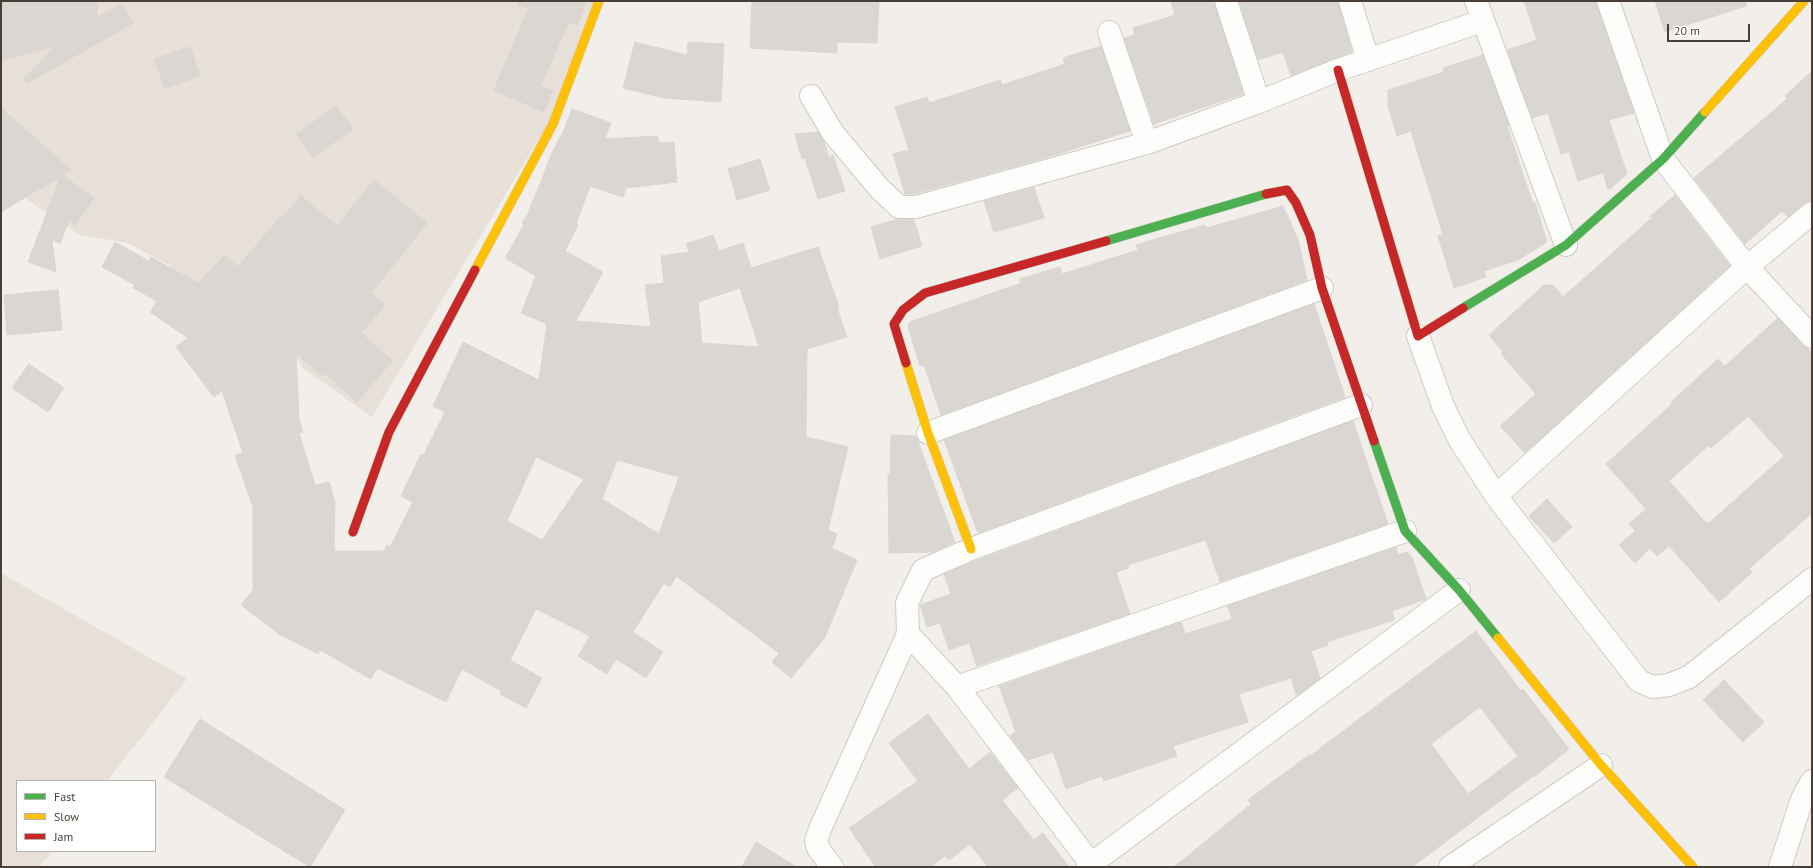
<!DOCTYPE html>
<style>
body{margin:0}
#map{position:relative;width:1813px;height:868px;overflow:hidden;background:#f2efeb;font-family:"PT Sans",sans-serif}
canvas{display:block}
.frame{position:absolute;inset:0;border:2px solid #493f36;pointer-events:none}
.legend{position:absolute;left:16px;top:780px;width:140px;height:72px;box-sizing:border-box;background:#fff;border:1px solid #b6b2af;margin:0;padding:5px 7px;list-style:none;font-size:12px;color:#493f36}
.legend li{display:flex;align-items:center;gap:8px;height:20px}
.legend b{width:20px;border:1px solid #b6b2af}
.scale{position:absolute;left:1667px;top:24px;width:83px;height:18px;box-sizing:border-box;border:2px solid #493f36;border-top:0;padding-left:5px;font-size:12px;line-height:14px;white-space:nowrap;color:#493f36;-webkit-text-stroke:3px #fff;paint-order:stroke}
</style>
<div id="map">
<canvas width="1813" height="868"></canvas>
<div class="frame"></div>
<ul class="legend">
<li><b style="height:5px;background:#4caf50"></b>Fast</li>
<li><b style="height:5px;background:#ffc107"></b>Slow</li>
<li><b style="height:5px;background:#c62828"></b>Jam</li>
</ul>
<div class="scale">20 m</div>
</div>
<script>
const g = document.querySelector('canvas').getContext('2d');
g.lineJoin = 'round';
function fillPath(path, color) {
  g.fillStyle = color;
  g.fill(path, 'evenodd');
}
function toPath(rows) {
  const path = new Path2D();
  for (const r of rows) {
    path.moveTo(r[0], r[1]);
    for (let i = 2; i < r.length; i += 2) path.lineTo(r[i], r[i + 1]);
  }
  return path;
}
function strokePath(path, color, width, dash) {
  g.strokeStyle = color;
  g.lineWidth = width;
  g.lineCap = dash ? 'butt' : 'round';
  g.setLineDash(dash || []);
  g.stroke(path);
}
const residential = toPath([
 [1,1,595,1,555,112,372,417,303,368,298,360,293,357,270,351,169,265,128,243,80,235,1,182],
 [1,573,187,679,107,781,17,781,17,851,52,851,39,867,1,867]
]);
const building = toPath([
 [1,1,98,1,96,18,122,4,133,23,27,83,24,79,55,46,1,60,1,1],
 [519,1,586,1,577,25,569,22,540,86,552,91,544,112,494,90,529,8,519,5,519,1],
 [752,1,879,1,877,43,837,42,837,53,750,48,752,1],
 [1171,1,1214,1,1243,94,1154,124,1124,38,1135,35,1133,28,1175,15,1171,1],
 [1239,1,1338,1,1352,52,1291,76,1283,52,1258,60,1239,1],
 [1524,1,1596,1,1634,113,1609,120,1627,174,1611,188,1608,189,1603,173,1578,181,1569,152,1561,154,1548,113,1532,118,1507,50,1537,40,1524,1],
 [1655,1,1746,1,1746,6,1665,32,1655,1],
 [635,42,687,55,688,42,724,44,721,102,664,98,623,88,635,42],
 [1101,46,1130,131,1045,158,914,194,905,194,893,154,909,150,895,107,927,97,929,103,1000,80,1002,85,1065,64,1063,58,1101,46],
 [190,47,200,76,165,88,155,59,190,47],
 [1483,55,1509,125,1507,126,1533,204,1535,203,1547,242,1518,260,1484,271,1486,277,1454,288,1438,236,1443,235,1411,131,1397,136,1388,106,1388,90,1444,72,1443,68,1483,55],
 [1812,71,1812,201,1804,203,1788,217,1782,211,1745,244,1694,178,1787,99,1785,96,1812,71],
 [336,106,353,129,313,157,297,134,336,106],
 [1,108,71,170,62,175,94,198,75,225,69,220,60,244,52,239,56,272,28,262,61,176,1,212,1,108],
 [572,109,611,123,605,139,658,136,659,143,674,142,677,182,626,188,623,197,590,186,576,224,578,225,565,251,603,272,576,321,651,327,645,285,664,283,661,256,689,252,686,244,713,235,719,251,743,243,751,268,818,247,839,307,837,308,847,337,807,349,806,437,848,447,828,530,837,534,832,548,857,560,824,639,791,678,772,662,779,653,676,576,670,587,664,583,633,632,663,652,646,678,616,659,607,674,578,656,590,636,536,609,510,660,542,678,526,708,500,694,501,691,462,669,446,702,377,668,371,679,320,650,318,654,279,634,241,605,253,590,253,507,235,455,243,453,222,391,214,397,176,347,188,338,150,312,157,301,133,288,135,285,102,267,115,242,149,261,151,257,198,283,225,255,238,267,280,217,281,219,301,196,337,226,374,180,427,223,371,293,385,305,361,333,392,361,357,402,325,373,322,376,296,353,299,420,303,432,299,433,315,485,329,482,335,503,334,551,384,551,387,545,390,547,413,502,401,496,421,454,423,456,445,412,433,406,463,342,539,380,547,324,521,313,536,276,505,258,524,225,522,224,529,211,552,153,564,130,572,109],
 [740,288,759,347,702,343,698,302,740,288],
 [536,457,584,479,542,540,507,521,536,457],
 [617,460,679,477,659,534,602,499,617,460],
 [818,132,824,142,829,157,833,155,845,191,818,199,805,158,802,159,795,134,818,132],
 [760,159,770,190,737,200,728,169,760,159],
 [1034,187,1044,218,994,232,984,201,1034,187],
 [1675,195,1730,266,1525,453,1500,426,1536,394,1501,354,1503,352,1489,335,1544,285,1553,285,1563,297,1655,215,1649,217,1675,195],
 [1283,206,1298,239,1307,280,941,415,924,365,920,366,908,326,910,322,1021,283,1019,279,1060,267,1062,274,1138,250,1136,245,1145,242,1205,225,1207,228,1283,206],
 [898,219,914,220,922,246,880,259,871,227,898,219],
 [58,290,62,330,7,335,4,295,58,290],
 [1314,304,1345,397,978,533,944,440,1314,304],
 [1778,318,1812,353,1812,513,1749,569,1752,572,1719,602,1669,546,1657,556,1650,548,1635,563,1619,545,1635,531,1629,524,1646,509,1606,464,1672,404,1671,402,1718,359,1725,366,1778,318],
 [1748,416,1784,456,1709,523,1707,521,1706,523,1669,481,1709,445,1711,448,1748,416],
 [29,364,64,388,48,412,12,388,29,364],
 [1353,421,1388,524,1220,582,1206,540,1128,565,1129,568,1116,572,1130,614,977,666,969,643,949,650,940,623,927,627,920,605,951,594,944,574,976,561,1353,421],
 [891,435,916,436,955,542,933,552,889,553,888,475,890,475,891,435],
 [1547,499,1572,527,1554,543,1529,516,1547,499],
 [1396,547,1398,555,1407,552,1412,557,1426,599,1392,611,1394,620,1327,642,1328,645,1311,651,1320,678,1298,695,1296,695,1291,678,1239,694,1248,722,1173,746,1177,756,1104,781,1102,776,1066,789,1053,752,1028,760,1010,736,1016,732,999,686,1181,622,1185,634,1232,619,1227,606,1396,547],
 [1476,631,1521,691,1523,689,1569,749,1534,777,1533,776,1412,867,1174,867,1251,804,1248,800,1309,755,1310,756,1476,631],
 [1480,707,1518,756,1468,794,1431,744,1480,707],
 [1724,680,1764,722,1743,742,1703,700,1724,680],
 [928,714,969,769,990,752,1018,788,1002,800,1034,840,1043,833,1069,867,988,867,970,844,949,860,945,856,930,867,876,867,849,828,918,781,889,743,928,714],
 [200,719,345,810,310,867,164,777,200,719],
 [756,842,797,867,742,867,756,842]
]);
const street = toPath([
 [1226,1,1259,102,1338,70,1482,21],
 [1350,1,1368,60],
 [1476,1,1566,245],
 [1608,1,1663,159,1747,267,1812,337],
 [1109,32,1147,143],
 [811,96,833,133,879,188,899,207,916,207,1147,143,1259,102],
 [1418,336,1443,406,1459,439,1496,496,1639,681,1653,687,1669,685,1689,677,1812,579],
 [928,433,1322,288],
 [1496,496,1747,267,1812,213],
 [957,687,1405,531],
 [1091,864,957,687,908,634,907,603,923,570,971,549,1361,405],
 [832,867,818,848,816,841,820,829,908,634],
 [1087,867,1459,590],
 [1450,867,1601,765],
 [1780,867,1802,799,1812,781]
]);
const fast = toPath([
 [1106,241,1266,194],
 [1463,308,1566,245,1663,159,1705,112],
 [1374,441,1405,531,1459,590,1498,638]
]);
const slow = toPath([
 [1705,112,1804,1],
 [475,270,553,124,599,1],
 [906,363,928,433,971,549],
 [1498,638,1601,765,1693,867]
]);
const jam = toPath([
 [1338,70,1418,336,1463,308],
 [1266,194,1287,190,1296,203,1310,235,1322,288,1374,441],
 [906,363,894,324,903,310,925,293,1106,241],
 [353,532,389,432,475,270]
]);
fillPath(residential, '#e7e0d8');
fillPath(building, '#dad6d2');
strokePath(building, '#dad5d1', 1);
strokePath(street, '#cfcbc7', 24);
strokePath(fast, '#d4ccc3', 10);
strokePath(slow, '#d4ccc3', 10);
strokePath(jam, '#d4ccc3', 10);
strokePath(street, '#fdfdfc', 22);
strokePath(fast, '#4caf50', 9);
strokePath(slow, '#ffc107', 9);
strokePath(jam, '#c62828', 9);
</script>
